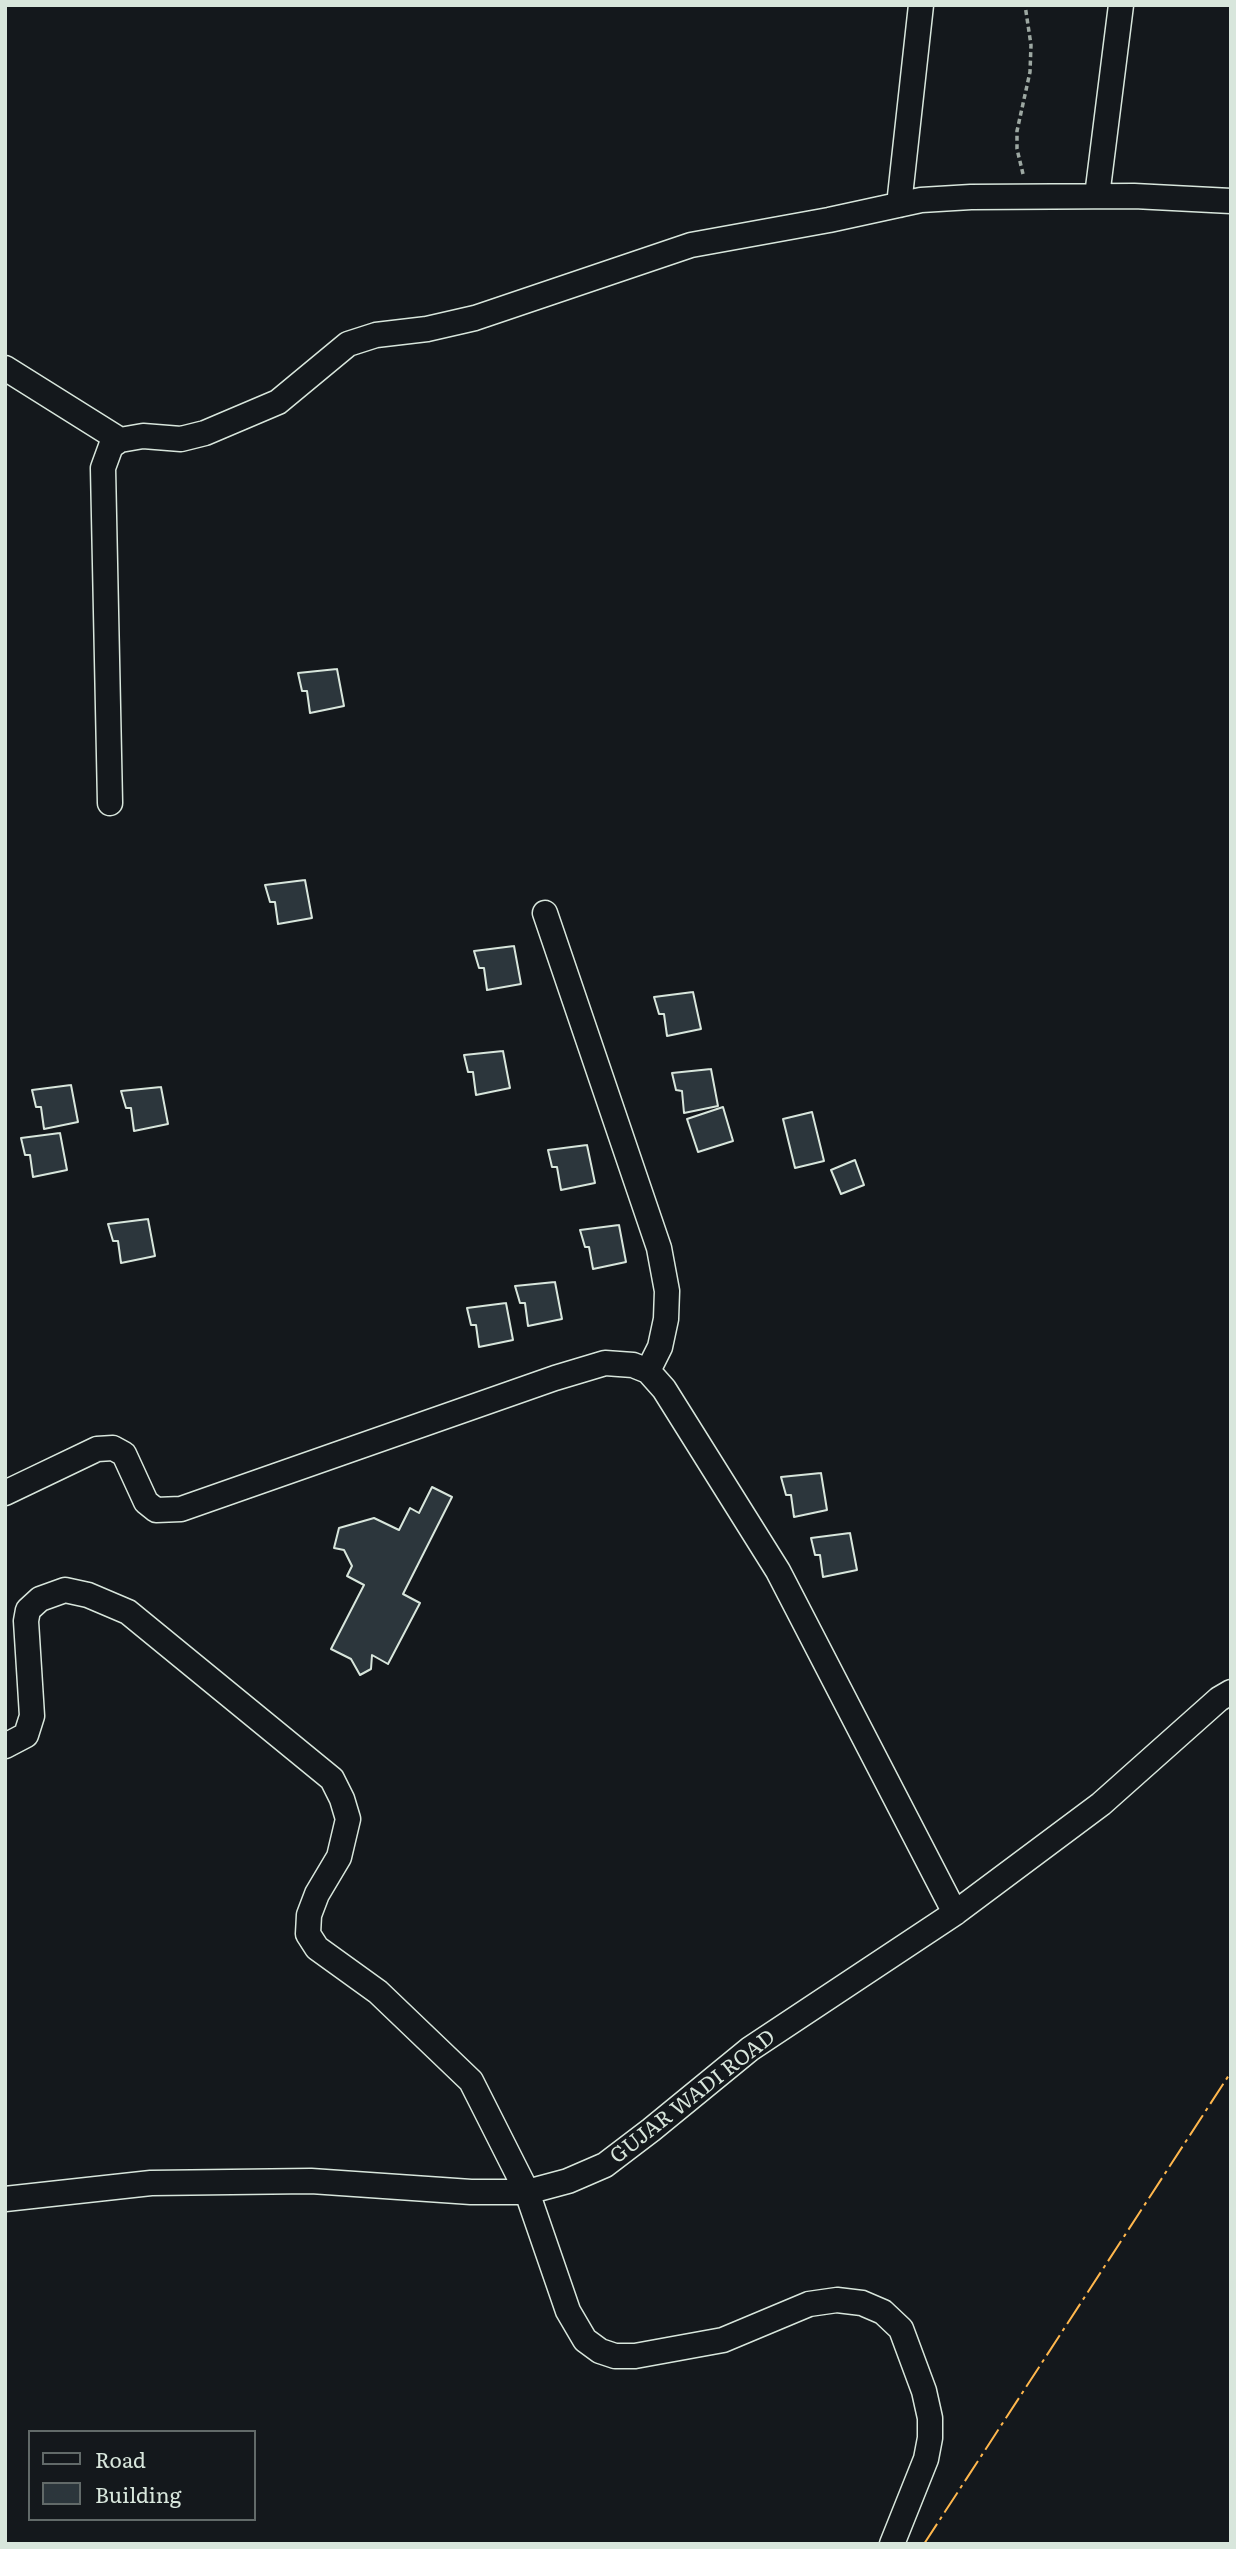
<!DOCTYPE html>
<style>
body{margin:0}
#map{position:relative;width:1236px;height:2549px;overflow:hidden;background:#14181c;font-family:Literata,serif}
canvas{display:block}
.frame{position:absolute;inset:0;border:7px solid #d8e6dc;pointer-events:none}
.legend{position:absolute;left:28px;top:2430px;width:228px;height:91px;box-sizing:border-box;background:#14181c;border:2px solid #626a69;margin:0;padding:9px 12px;list-style:none;font-size:21px;color:#d8e6dc}
.legend li{display:flex;align-items:center;gap:14px;height:35px}
.legend b{width:35px;border:2px solid #626a69}
</style>
<div id="map">
<canvas width="1236" height="2549"></canvas>
<div class="frame"></div>
<ul class="legend">
<li><b style="height:9px;background:#14181c"></b>Road</li>
<li><b style="height:19px;background:#2c363c"></b>Building</li>
</ul>
</div>
<script>
const g = document.querySelector('canvas').getContext('2d');
g.lineJoin = 'round';
function fillPath(path, color) {
  g.fillStyle = color;
  g.fill(path, 'evenodd');
}
function toPath(rows) {
  const path = new Path2D();
  for (const r of rows) {
    path.moveTo(r[0], r[1]);
    for (let i = 2; i < r.length; i += 2) path.lineTo(r[i], r[i + 1]);
  }
  return path;
}
function strokePath(path, color, width, dash) {
  g.strokeStyle = color;
  g.lineWidth = width;
  g.lineCap = dash ? 'butt' : 'round';
  g.setLineDash(dash || []);
  g.stroke(path);
}
function write(font, color, halo, rows, align = 'center') {
  g.font = font + ' Literata,serif';
  g.lineWidth = 5;
  g.setLineDash([]);
  g.textBaseline = 'middle';
  g.strokeStyle = halo;
  g.fillStyle = color;
  for (const [text, x, y, turn = 0] of rows) {
    g.save();
    g.translate(x, y);
    g.rotate((+turn || 0) * Math.PI / 180);
    g.textAlign = isNaN(turn) ? turn : align;
    if (halo) g.strokeText(text, 0, 0);
    g.fillText(text, 0, 0);
    g.restore();
  }
}
const building = toPath([
 [337,669,344,706,310,713,307,691,302,691,298,673,337,669],
 [305,880,312,918,278,924,275,902,270,902,265,885,305,880],
 [514,946,521,984,487,990,484,968,479,968,474,951,514,946],
 [693,992,701,1029,667,1036,664,1014,659,1014,654,997,693,992],
 [503,1051,510,1088,476,1095,473,1072,468,1072,464,1055,503,1051],
 [711,1069,718,1106,684,1113,682,1091,676,1090,672,1073,711,1069],
 [71,1085,78,1122,44,1129,41,1107,36,1107,32,1090,71,1085],
 [161,1087,168,1124,134,1131,131,1108,126,1108,121,1091,161,1087],
 [723,1107,733,1141,698,1152,687,1119,723,1107],
 [812,1112,824,1161,795,1168,783,1119,812,1112],
 [60,1133,67,1170,33,1177,30,1155,25,1155,21,1138,60,1133],
 [587,1145,595,1183,561,1190,557,1167,552,1167,548,1150,587,1145],
 [855,1160,864,1185,841,1194,831,1170,855,1160],
 [148,1219,155,1256,121,1263,118,1241,113,1241,108,1224,148,1219],
 [619,1225,626,1262,593,1269,589,1247,585,1247,580,1230,619,1225],
 [555,1282,562,1319,528,1326,525,1303,520,1303,515,1286,555,1282],
 [506,1303,513,1340,479,1347,476,1325,471,1325,467,1308,506,1303],
 [821,1473,827,1510,794,1517,791,1495,786,1495,781,1477,821,1473],
 [432,1487,452,1497,403,1594,420,1603,388,1664,372,1655,371,1669,360,1675,351,1659,331,1649,364,1585,347,1576,352,1566,344,1550,334,1548,339,1528,374,1518,399,1530,410,1508,419,1513,432,1487],
 [850,1533,857,1570,823,1577,820,1555,815,1555,811,1538,850,1533]
]);
const path = toPath([
 [1023,174,1017,149,1017,131,1030,72,1031,45,1025,5]
]);
const minor = toPath([
 [1097,196,1121,5],
 [899,205,921,5],
 [5,368,120,440],
 [110,803,103,468,111,446,120,440,143,436,181,439,205,433,278,402,348,344,376,335,427,329,475,318,691,245,829,220,921,200,971,197,1134,196,1231,201],
 [545,913,659,1248,667,1291,666,1319,660,1347,648,1371],
 [5,1493,97,1449,113,1448,124,1454,146,1502,156,1510,181,1509,555,1378,605,1363,633,1365,648,1371,664,1389,778,1571,955,1913],
 [5,1746,26,1735,32,1716,26,1621,28,1610,40,1599,65,1590,88,1595,128,1612,332,1779,342,1799,348,1819,339,1857,317,1894,309,1915,308,1934,317,1948,378,1992,471,2081,527,2192,568,2311,585,2340,600,2351,615,2356,635,2356,723,2340,809,2304,837,2300,862,2303,883,2312,901,2329,924,2391,930,2418,930,2438,926,2459,892,2544],
 [5,2199,151,2183,311,2181,471,2192,527,2192,568,2181,605,2165,651,2130,750,2049,955,1913,1101,1804,1219,1699,1231,1692]
]);
const power = toPath([
 [924,2544,1231,2072]
]);
const streetNames = [
 ["GUJAR WADI ROAD",693,2097,-38]
];
fillPath(building, '#2c363c');
strokePath(building, '#d8e6dc', 2);
strokePath(minor, '#d8e6dc', 27);
strokePath(path, '#9da8a2', 3.5, [5, 3.5]);
strokePath(minor, '#14181c', 24);
strokePath(power, '#ffb74d', 2, [24, 5, 3.5, 5]);
write('21px', '#d8e6dc', '#14181c', streetNames);
</script>
